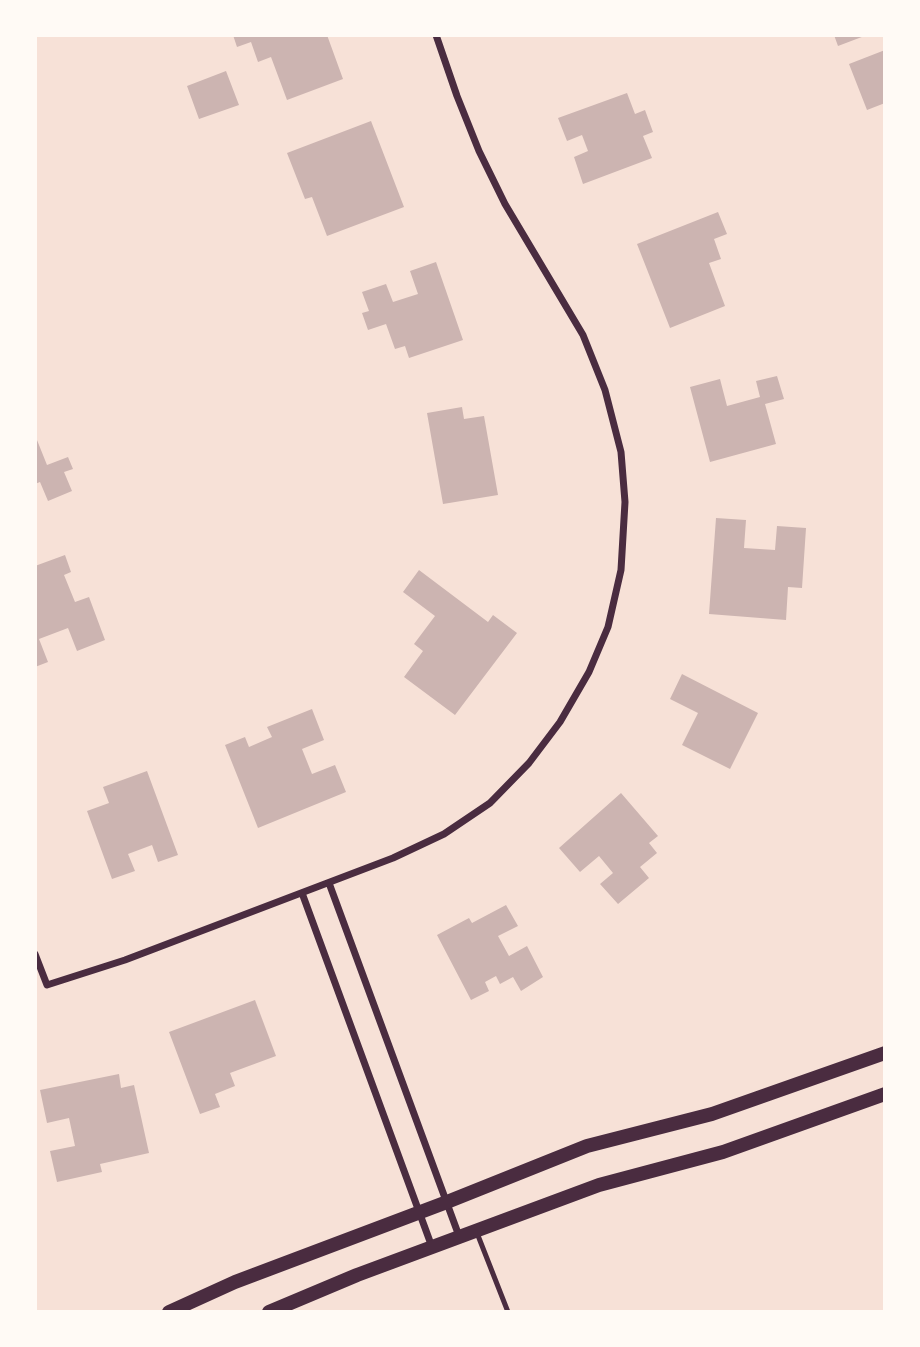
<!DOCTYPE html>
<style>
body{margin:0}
#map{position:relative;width:920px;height:1347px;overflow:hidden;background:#f7e1d7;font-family:"Fira Sans",sans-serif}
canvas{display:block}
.frame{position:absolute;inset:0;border:37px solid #fffaf5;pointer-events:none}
</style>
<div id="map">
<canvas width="920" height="1347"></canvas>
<div class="frame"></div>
</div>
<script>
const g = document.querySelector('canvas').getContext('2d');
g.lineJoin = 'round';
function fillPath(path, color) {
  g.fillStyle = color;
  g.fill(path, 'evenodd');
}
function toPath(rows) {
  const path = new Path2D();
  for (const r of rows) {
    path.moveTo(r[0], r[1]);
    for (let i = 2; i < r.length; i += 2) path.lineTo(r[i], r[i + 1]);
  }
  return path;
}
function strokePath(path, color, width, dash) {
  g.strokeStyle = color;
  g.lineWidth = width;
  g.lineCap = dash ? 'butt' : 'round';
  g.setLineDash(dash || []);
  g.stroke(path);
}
const building = toPath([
 [233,35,327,35,343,79,287,100,271,57,258,62,251,42,237,47],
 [834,35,867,35,838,46],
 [885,50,885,103,867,110,849,64],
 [226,71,239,105,199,119,187,86],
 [627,93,635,114,645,110,653,132,643,136,652,158,583,184,574,157,588,151,582,135,567,141,558,118],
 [371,121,404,207,327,236,312,197,305,199,287,153],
 [718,212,727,234,714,239,721,259,709,263,725,306,670,328,637,244],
 [436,262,463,340,409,358,405,346,395,349,386,324,368,330,362,313,369,311,362,292,386,284,393,302,418,294,410,271],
 [777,376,784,399,765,404,776,444,710,462,690,387,720,379,727,406,760,397,756,381],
 [462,407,464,419,484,416,498,495,443,504,427,413],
 [35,435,47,465,68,457,73,469,64,472,72,491,48,501,40,482,35,484],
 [716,518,746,520,744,548,775,550,777,526,806,528,802,588,788,587,786,620,709,614],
 [65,555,71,572,64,575,75,602,89,597,105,640,77,651,68,628,39,639,48,662,35,667,35,566],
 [419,570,488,622,493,615,517,633,455,715,404,677,423,651,414,644,435,616,403,592],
 [682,674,758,713,730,769,682,745,698,713,670,699],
 [312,709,324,740,302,749,312,774,335,765,346,792,258,828,225,745,245,737,249,747,272,737,267,727],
 [147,771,178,855,158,862,152,845,128,854,135,871,112,879,87,811,109,803,103,787],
 [621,793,658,836,649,843,657,853,640,867,649,878,618,904,600,884,613,873,599,856,580,872,559,848],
 [506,905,518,926,498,936,509,956,527,946,543,977,521,991,513,977,500,984,496,976,485,982,489,991,471,1000,437,935,469,918,472,923],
 [255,1000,276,1056,230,1073,235,1086,215,1094,220,1107,200,1114,169,1032],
 [119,1074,121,1088,134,1085,149,1153,100,1164,102,1172,57,1182,50,1151,75,1146,69,1118,47,1123,40,1090]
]);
const service = toPath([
 [477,1233,508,1312]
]);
const minor = toPath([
 [329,883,459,1236],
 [302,893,432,1247],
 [35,954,47,985,125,960,393,858,444,834,490,803,529,763,560,722,589,672,608,627,621,570,625,502,621,452,605,390,583,335,505,204,479,151,457,96,436,35]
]);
const secondary = toPath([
 [169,1312,235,1282,447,1202,587,1146,712,1114,885,1053],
 [269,1312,357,1275,599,1185,723,1152,885,1094]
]);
fillPath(building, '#ccb4b1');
strokePath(service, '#4a2c40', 5);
strokePath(minor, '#4a2c40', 7);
strokePath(secondary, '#4a2c40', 14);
</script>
